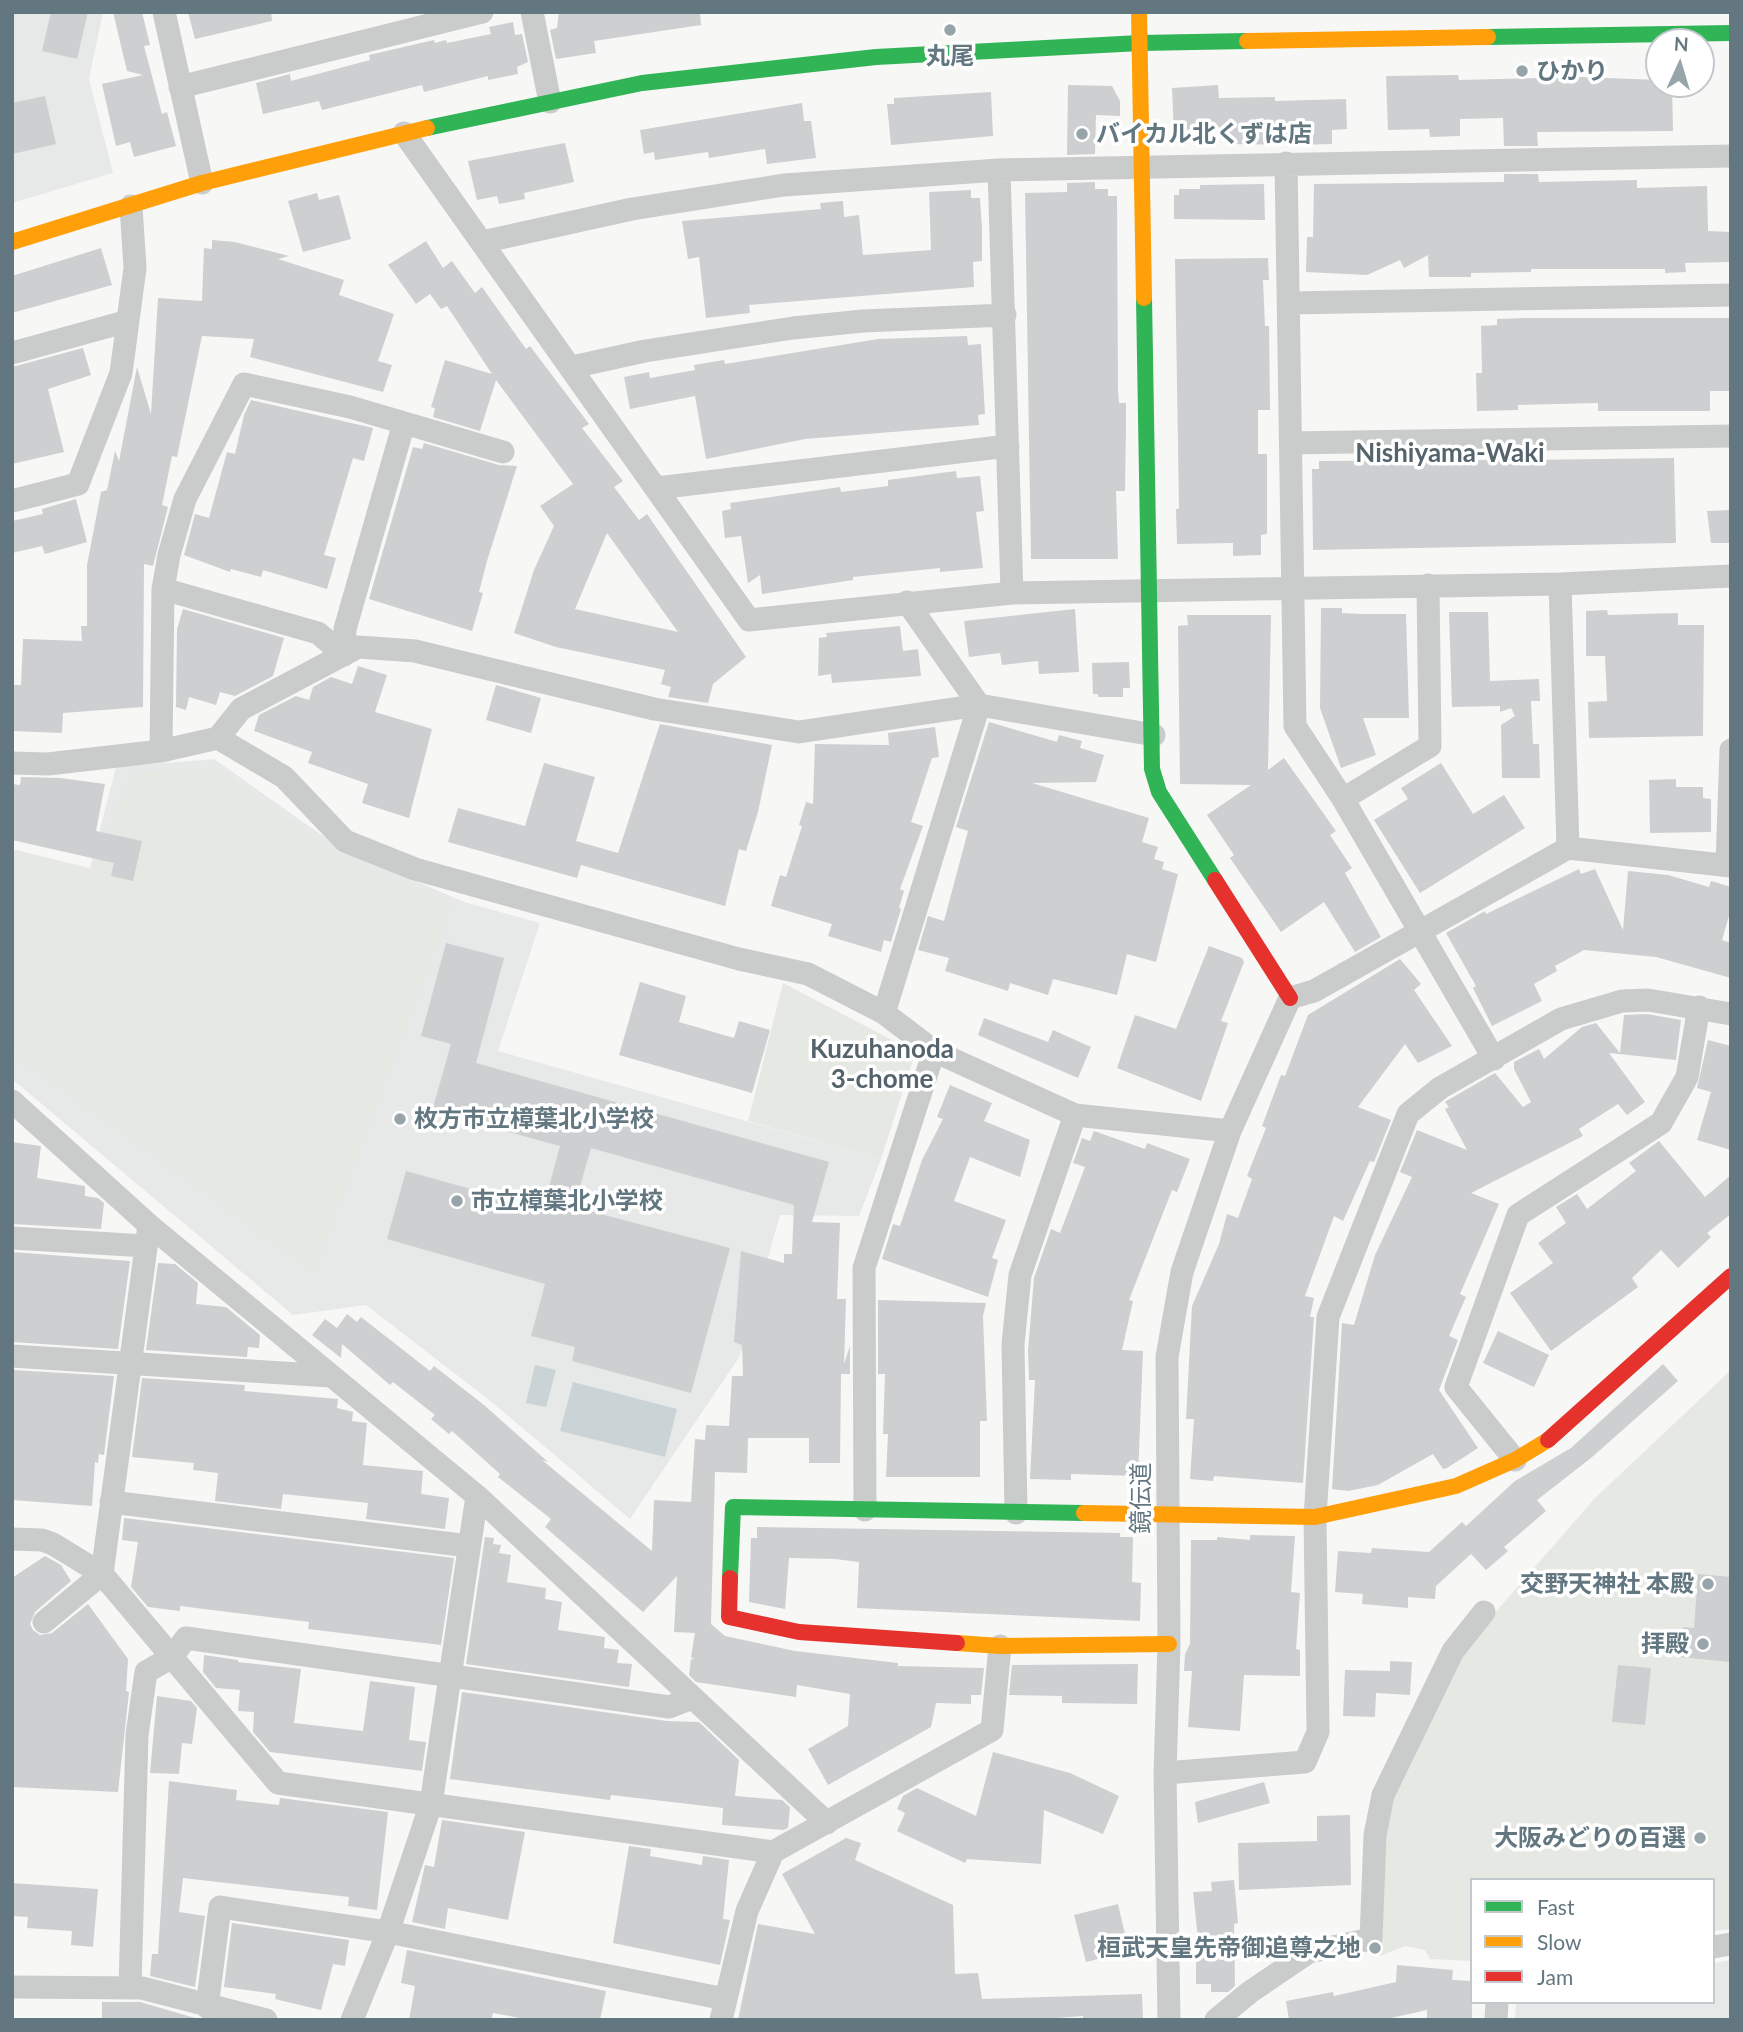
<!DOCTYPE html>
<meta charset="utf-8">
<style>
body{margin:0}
#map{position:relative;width:1743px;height:2032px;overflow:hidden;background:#f7f7f6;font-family:Lato,sans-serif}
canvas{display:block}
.frame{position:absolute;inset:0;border:14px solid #637781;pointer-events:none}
.legend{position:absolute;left:1470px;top:1878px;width:245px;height:126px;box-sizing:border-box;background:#fff;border:2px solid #c1c9cd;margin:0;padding:9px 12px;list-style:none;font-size:21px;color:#637781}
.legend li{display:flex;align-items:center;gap:14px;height:35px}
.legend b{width:35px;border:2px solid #c1c9cd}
.north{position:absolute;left:1645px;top:28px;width:70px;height:70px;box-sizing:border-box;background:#fff;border:2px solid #c1c9cd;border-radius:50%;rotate:4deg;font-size:19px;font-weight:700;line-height:28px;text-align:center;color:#637781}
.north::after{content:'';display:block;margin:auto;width:24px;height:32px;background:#97a4aa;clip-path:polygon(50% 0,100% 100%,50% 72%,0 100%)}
</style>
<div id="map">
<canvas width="1743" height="2032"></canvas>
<div class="frame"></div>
<ul class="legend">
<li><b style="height:9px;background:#30b455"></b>Fast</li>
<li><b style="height:9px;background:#ff9f0a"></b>Slow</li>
<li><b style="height:9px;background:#e5322d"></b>Jam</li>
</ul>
<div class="north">N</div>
</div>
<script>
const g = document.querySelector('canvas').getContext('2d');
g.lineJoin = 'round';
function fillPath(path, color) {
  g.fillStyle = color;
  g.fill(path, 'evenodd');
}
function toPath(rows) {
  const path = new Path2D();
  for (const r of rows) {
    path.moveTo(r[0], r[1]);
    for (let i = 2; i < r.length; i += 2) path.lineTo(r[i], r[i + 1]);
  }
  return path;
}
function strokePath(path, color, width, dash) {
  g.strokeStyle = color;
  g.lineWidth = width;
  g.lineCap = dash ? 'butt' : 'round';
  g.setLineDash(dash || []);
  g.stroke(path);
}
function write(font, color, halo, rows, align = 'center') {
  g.font = font + ' Lato,"Noto Sans JP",sans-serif';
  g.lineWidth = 7;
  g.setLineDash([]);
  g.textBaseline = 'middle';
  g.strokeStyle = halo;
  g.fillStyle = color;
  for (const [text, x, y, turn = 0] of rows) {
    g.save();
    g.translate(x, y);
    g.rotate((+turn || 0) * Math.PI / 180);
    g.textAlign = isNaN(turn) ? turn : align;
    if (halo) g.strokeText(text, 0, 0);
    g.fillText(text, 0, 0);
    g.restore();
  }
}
const built = toPath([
 [12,12,103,12,89,79,113,173,12,203],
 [214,759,340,848,464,902,540,923,498,1051,881,1159,859,1216,780,1215,740,1356,630,1519,493,1403,366,1305,293,1315,12,1079,12,849,90,868,116,767],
 [1731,1960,1731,2020,1515,2020,1516,2002,1713,2002,1713,1963]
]);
const green = toPath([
 [215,766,339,854,452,904,314,1272,12,1053,12,851,91,870,132,773],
 [783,983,898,1043,913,1060,881,1159,748,1121],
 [1731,1370,1731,1929,1713,1931,1713,1880,1472,1880,1472,1961,1430,1959,1425,1950,1405,1946,1380,1956,1373,1935,1388,1796,1459,1654,1595,1498]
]);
const water = toPath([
 [535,1365,556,1370,546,1407,526,1403],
 [573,1382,677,1409,665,1457,560,1431]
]);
const building = toPath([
 [51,12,88,12,77,59,42,51],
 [113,12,142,12,150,45,144,46,162,114,167,112,176,146,134,157,130,142,116,146,102,84,143,75,127,71],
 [188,12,271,12,272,21,195,39],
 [559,12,700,12,701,25,594,41,596,53,556,59,550,30,557,28],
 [513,22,515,35,522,34,528,62,517,67,518,74,488,80,488,76,424,92,422,85,322,110,319,101,263,114,256,83,290,74,291,81,370,60,369,55,434,40,435,43,446,40,447,43,491,34,489,27],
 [1458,75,1459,80,1580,77,1659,80,1659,84,1672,84,1673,131,1537,132,1538,146,1504,146,1503,118,1460,119,1460,136,1430,137,1429,129,1388,130,1386,76],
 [1068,85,1112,86,1120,101,1120,116,1096,115,1095,154,1067,155],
 [1218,85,1219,98,1275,97,1275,101,1346,99,1347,129,1332,130,1332,144,1297,145,1229,144,1229,131,1174,134,1172,88],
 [991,92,993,136,891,145,887,104,894,104,894,98],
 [45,96,56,144,12,154,12,103],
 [802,103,804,121,811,121,816,158,767,164,765,149,709,158,708,152,655,160,654,152,644,154,640,130],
 [565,143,574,182,524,193,525,199,499,204,497,196,477,200,468,161],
 [1504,174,1538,174,1539,182,1637,180,1637,188,1707,186,1708,231,1731,232,1731,262,1685,263,1686,272,1665,273,1665,269,1531,269,1531,272,1471,273,1471,277,1429,277,1428,255,1404,268,1400,260,1367,275,1306,272,1307,237,1313,237,1314,184,1504,182],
 [1095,182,1095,189,1108,189,1108,196,1117,196,1118,391,1119,403,1126,403,1126,427,1125,491,1116,491,1118,559,1031,559,1025,193,1067,192,1067,183],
 [1264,184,1265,220,1174,219,1174,195,1179,195,1179,189,1200,189,1200,185],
 [971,190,971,198,980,198,982,229,982,261,973,262,974,287,749,305,750,313,706,318,699,257,688,259,682,221,821,209,820,203,843,201,844,217,859,215,863,255,931,250,929,192],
 [317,193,319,200,339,195,351,239,303,252,288,201],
 [212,240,235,242,289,256,278,259,344,280,339,295,394,314,378,361,392,365,383,392,250,357,254,339,202,336,177,457,172,456,162,505,168,507,153,566,144,564,143,707,63,713,62,733,12,731,12,685,21,685,23,639,82,641,81,626,87,626,87,565,101,492,107,490,115,451,119,461,137,367,151,414,158,298,202,301,204,248,212,249],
 [426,241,443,268,452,261,475,293,482,287,526,349,530,346,589,424,582,428,623,481,614,487,639,520,647,514,746,657,713,684,708,703,668,697,671,687,661,684,665,670,556,647,514,633,534,570,554,526,540,506,573,484,496,380,480,431,433,417,435,408,431,407,445,360,492,374,447,306,441,309,430,294,416,304,388,265],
 [607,533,678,632,575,609],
 [101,248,112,285,12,313,12,276],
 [1268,258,1269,280,1263,280,1265,326,1269,326,1270,410,1258,410,1258,454,1267,454,1267,534,1261,535,1261,555,1233,556,1233,543,1177,544,1176,509,1179,509,1175,259],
 [1524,318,1731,318,1731,391,1710,391,1710,411,1598,411,1598,403,1518,405,1518,410,1477,411,1476,373,1482,373,1481,326,1497,325,1497,319],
 [967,336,968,345,981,344,985,414,978,415,979,425,805,439,706,459,695,396,630,409,624,377,649,372,650,378,695,370,694,365,724,360,725,364,878,339],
 [83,348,91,375,48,389,64,452,12,464,12,367],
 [251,400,373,428,364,461,353,458,324,555,336,558,327,589,263,570,261,577,231,569,230,572,184,555,195,514,209,518,227,452,235,454,244,415],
 [424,443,499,465,517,466,487,561,479,592,483,593,472,631,369,599,413,447,422,449],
 [1493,457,1527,457,1527,460,1674,458,1676,543,1313,550,1312,469,1319,469,1319,461,1493,460],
 [956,471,957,478,980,476,984,511,976,512,983,568,940,572,940,568,853,577,853,580,762,594,760,575,748,583,741,536,725,538,722,511,731,509,730,503,840,487,841,492,888,486,888,480],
 [76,499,87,542,45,554,42,546,12,553,12,521,43,514,42,509],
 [1731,510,1731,543,1711,543,1707,511],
 [1321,608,1342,608,1342,613,1361,614,1406,614,1409,718,1363,718,1376,755,1341,768,1320,708],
 [183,609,284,638,273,676,235,696,220,692,216,705,189,697,186,710,176,707,177,629],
 [1075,609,1079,672,1039,674,1038,661,1002,665,1000,653,969,657,964,621],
 [1607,610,1608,615,1678,613,1678,625,1704,625,1703,736,1589,738,1588,702,1607,701,1605,656,1586,656,1586,611],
 [1449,612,1488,612,1490,681,1539,679,1540,701,1531,701,1533,744,1539,744,1540,778,1502,778,1501,725,1515,716,1511,708,1500,712,1500,706,1452,707],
 [1187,615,1271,615,1268,770,1284,758,1336,831,1330,835,1352,868,1345,873,1381,937,1355,952,1324,902,1281,932,1230,858,1234,855,1207,815,1251,785,1180,784,1178,626,1188,625],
 [900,626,903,651,918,649,921,676,832,683,831,674,818,676,819,638,827,637,826,633],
 [1129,662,1130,688,1123,688,1123,697,1098,697,1098,694,1093,694,1092,663],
 [358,666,387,675,375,712,432,729,409,818,362,803,368,784,308,763,312,752,254,731,259,715,296,696,309,700,313,687,331,677,352,684],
 [496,685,541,698,531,733,486,720],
 [989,722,1057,742,1059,735,1082,741,1080,748,1104,755,1096,782,1032,783,1149,818,1142,842,1158,847,1154,859,1164,862,1162,869,1178,874,1156,962,1127,954,1117,995,1053,979,1048,995,1010,983,1008,991,945,971,949,958,918,950,928,916,944,921,968,831,956,827],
 [660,724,772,745,758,812,746,851,739,849,725,906,581,865,577,878,448,842,458,808,525,826,544,763,595,777,576,841,618,853],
 [935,727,939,757,932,758,911,822,923,826,900,889,904,891,899,908,901,909,891,942,884,940,881,952,828,936,832,924,771,906,780,875,786,877,802,826,799,825,806,802,813,804,815,744,889,745,888,733],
 [1441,763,1473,814,1504,795,1525,828,1420,893,1374,820,1408,799,1401,788],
 [21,777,60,778,105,784,96,831,142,841,133,881,111,876,114,863,12,840,12,784,20,785],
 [1676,779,1676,787,1703,787,1703,798,1711,799,1711,832,1650,833,1649,780],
 [1579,869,1581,874,1595,869,1623,930,1628,871,1668,875,1709,887,1711,881,1731,887,1731,909,1722,940,1731,943,1731,978,1656,957,1584,950,1555,966,1557,971,1534,984,1542,1001,1492,1026,1473,988,1476,986,1446,933,1485,911,1486,914],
 [446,943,504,958,476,1063,829,1162,812,1222,840,1223,837,1299,846,1299,844,1364,850,1346,850,1374,841,1374,840,1463,809,1463,809,1438,748,1438,747,1473,715,1472,711,1624,725,1636,795,1651,898,1663,898,1666,984,1668,981,1695,971,1695,971,1704,936,1703,931,1727,828,1785,808,1749,848,1726,850,1694,797,1685,796,1697,696,1682,689,1675,691,1659,695,1660,691,1657,695,1633,674,1632,677,1576,643,1612,545,1527,551,1519,498,1477,500,1474,452,1431,449,1434,431,1419,435,1415,393,1382,390,1385,342,1344,341,1358,312,1335,325,1319,337,1328,347,1314,357,1322,361,1317,430,1371,434,1366,484,1405,548,1462,542,1460,652,1551,654,1500,691,1502,695,1439,705,1440,706,1425,729,1426,732,1376,743,1376,742,1345,734,1342,741,1251,784,1263,784,1254,792,1254,794,1205,591,1148,574,1207,730,1248,691,1393,572,1361,575,1347,531,1336,545,1284,387,1239,406,1171,543,1209,560,1146,432,1111,451,1044,421,1036],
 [1209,946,1242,958,1244,962,1221,1021,1228,1023,1201,1101,1117,1068,1135,1015,1176,1029],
 [1400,959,1421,984,1414,990,1452,1046,1418,1063,1405,1044,1358,1107,1391,1120,1374,1162,1370,1161,1343,1221,1334,1216,1305,1296,1314,1298,1310,1317,1314,1317,1303,1483,1214,1476,1213,1481,1190,1479,1194,1419,1186,1419,1192,1306,1219,1244,1227,1214,1238,1218,1252,1179,1247,1176,1266,1128,1262,1126,1281,1075,1285,1076,1308,1015],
 [640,982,686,996,679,1022,734,1038,739,1021,770,1030,752,1093,619,1055],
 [1647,1014,1681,1020,1676,1060,1609,1053,1645,1102,1627,1115,1618,1104,1579,1129,1583,1136,1471,1193,1499,1204,1460,1294,1466,1297,1449,1336,1458,1340,1439,1390,1478,1448,1447,1468,1443,1469,1433,1454,1378,1485,1348,1491,1332,1489,1342,1323,1354,1325,1375,1255,1412,1177,1400,1172,1417,1130,1467,1150,1445,1109,1449,1107,1445,1102,1448,1100,1495,1073,1523,1107,1531,1102,1514,1069,1514,1062,1539,1049,1544,1059,1582,1027,1596,1023,1620,1053,1624,1015],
 [984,1018,1048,1042,1053,1030,1091,1047,1078,1078,978,1035],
 [1708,1040,1731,1046,1731,1150,1697,1140,1711,1092,1697,1088],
 [950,1085,992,1103,984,1121,1030,1140,1020,1177,970,1157,954,1201,1006,1220,992,1258,998,1260,988,1297,882,1259,893,1224,900,1226,922,1160,943,1119,937,1117],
 [1094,1131,1145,1149,1147,1143,1190,1159,1177,1192,1172,1190,1129,1300,1133,1301,1122,1350,1143,1351,1138,1476,1071,1474,1071,1480,1030,1479,1035,1380,1029,1380,1028,1351,1034,1278,1051,1229,1060,1233,1085,1167,1073,1163,1082,1138,1090,1141],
 [1659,1141,1705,1197,1731,1175,1731,1214,1707,1233,1711,1237,1678,1268,1661,1250,1632,1278,1638,1287,1551,1351,1510,1293,1553,1263,1538,1243,1566,1223,1556,1207,1577,1194,1587,1209,1636,1171,1629,1163],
 [12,1142,41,1146,37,1178,85,1186,85,1196,98,1198,104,1203,101,1229,12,1224],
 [12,1252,130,1261,118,1349,12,1342],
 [158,1263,175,1264,198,1283,196,1304,226,1307,260,1335,259,1348,248,1347,247,1357,146,1350],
 [878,1300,986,1303,983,1316,987,1421,980,1421,980,1477,886,1477,888,1434,883,1434,885,1374,878,1374],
 [1498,1331,1549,1355,1534,1387,1483,1363],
 [1663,1364,1678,1381,1591,1458,1537,1500,1546,1511,1504,1547,1508,1551,1486,1570,1471,1554,1436,1586,1435,1599,1408,1597,1408,1608,1362,1604,1363,1594,1335,1592,1338,1551,1371,1553,1372,1548,1429,1552,1462,1522,1466,1526,1515,1481,1571,1448],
 [12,1370,114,1376,104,1455,99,1454,98,1463,95,1462,92,1506,12,1500],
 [142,1378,245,1385,244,1391,338,1399,337,1408,353,1412,352,1421,367,1423,363,1465,423,1471,421,1494,449,1498,445,1529,366,1519,368,1503,283,1494,281,1509,215,1501,218,1473,193,1470,194,1463,132,1457],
 [124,1518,454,1558,441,1645,308,1629,309,1622,180,1606,180,1611,148,1607,131,1587,138,1542,122,1540],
 [757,1527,1120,1533,1120,1537,1133,1537,1132,1582,1141,1583,1140,1621,857,1608,859,1562,835,1559,789,1558,785,1609,749,1602,751,1538,757,1538],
 [1250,1535,1295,1536,1291,1592,1300,1593,1296,1649,1300,1650,1300,1676,1244,1675,1240,1731,1188,1727,1192,1671,1184,1671,1185,1654,1190,1644,1191,1540,1217,1540,1217,1537,1250,1540],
 [485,1537,494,1538,493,1544,501,1545,499,1553,511,1555,507,1582,546,1588,545,1599,562,1602,558,1630,605,1637,604,1648,619,1650,617,1663,632,1664,629,1687,466,1664],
 [45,1556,61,1565,71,1581,35,1612,30,1624,33,1630,40,1635,52,1633,88,1604,128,1659,126,1691,129,1692,118,1792,12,1787,12,1578],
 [1698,1574,1731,1577,1731,1662,1680,1657,1683,1627,1694,1628],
 [204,1655,238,1660,238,1662,301,1669,294,1723,363,1731,370,1681,415,1687,409,1740,426,1742,422,1771,270,1752,253,1732,254,1712,238,1711,240,1690,216,1688,203,1672],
 [1390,1661,1412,1662,1410,1695,1376,1693,1375,1717,1343,1716,1345,1670,1390,1671],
 [1138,1664,1137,1704,1062,1703,1062,1696,1009,1695,1012,1665],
 [1618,1665,1651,1668,1645,1725,1612,1722],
 [462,1692,667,1721,699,1722,739,1760,735,1796,782,1800,790,1807,788,1828,783,1830,722,1825,723,1808,611,1795,610,1800,450,1779],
 [157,1696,191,1701,197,1708,192,1744,182,1743,179,1774,150,1773],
 [993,1752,1070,1773,1119,1796,1103,1834,1044,1810,1041,1864,967,1859,965,1863,897,1831,905,1813,897,1809,903,1796,917,1788,976,1816],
 [169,1781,237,1790,236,1800,279,1805,280,1798,388,1812,377,1910,348,1906,349,1897,183,1878,179,1912,205,1916,195,1987,150,1976,152,1954,158,1954],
 [1264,1782,1270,1803,1198,1823,1195,1802],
 [1350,1815,1351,1885,1239,1890,1238,1843,1317,1841,1317,1816],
 [442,1820,525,1832,508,1920,448,1908,445,1929,412,1922,425,1865,434,1867],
 [846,1838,861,1843,855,1860,953,1905,955,1974,978,1973,982,1999,1142,1994,1143,2020,1083,2020,1083,2016,1031,2020,738,2020,758,1924,815,1934,782,1874],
 [629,1846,651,1849,650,1856,702,1865,703,1856,729,1860,723,1919,730,1920,720,1965,613,1943],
 [1234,1880,1238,1923,1234,1924,1235,1986,1228,1992,1211,1992,1211,1984,1196,1984,1196,1948,1199,1948,1193,1892,1212,1891,1211,1882],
 [12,1883,98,1889,93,1947,71,1945,72,1931,27,1928,28,1917,12,1916],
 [1118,1904,1129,1951,1086,1962,1074,1915],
 [232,1923,349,1940,345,1966,333,1964,321,2010,275,1999,276,1994,224,1987],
 [407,1950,606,1991,600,2020,531,2020,493,2013,491,2020,409,2020,415,1986,401,1983],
 [1397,1965,1453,1970,1452,1980,1472,1981,1472,2020,1427,2020,1427,2010,1382,2020,1289,2020,1286,2001,1333,1992,1334,1996,1396,1982],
 [102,2002,140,2002,202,2020,102,2020]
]);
const street = toPath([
 [164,12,202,183],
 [532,12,550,102],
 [180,87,482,12],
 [404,133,749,620,1012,593,1560,584,1731,576],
 [1286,163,1295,726,1343,799,1494,1059],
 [482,242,632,209,784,185,999,170],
 [1289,303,1731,295],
 [12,353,128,321],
 [572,367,645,351,793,328,863,321,1005,315],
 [1291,443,1731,436],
 [657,488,1008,446],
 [12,501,78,484,121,373,135,268,131,206],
 [1560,584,1568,848],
 [163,589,318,633,344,655],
 [1012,593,999,170,1731,156],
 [344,655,345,629,404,423],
 [218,738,241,709,358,647,415,651,654,709,799,732,979,705,1154,735],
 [161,751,163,589,169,555,185,499,244,384,350,407,503,452],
 [12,763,48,764,161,751,218,738,284,777,345,841,415,869,739,959,808,974,884,1013,934,1051,1075,1115,1230,1131],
 [1343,799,1430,746,1428,585],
 [1727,865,1731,750],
 [884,1013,979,705,907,602],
 [12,1101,149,1225,477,1496,827,1823],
 [12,1238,146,1246],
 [12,1356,331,1376],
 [1515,1460,1456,1387,1518,1215,1661,1123,1687,1077,1699,1007],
 [111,1502,469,1546],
 [865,1510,864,1268,934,1051],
 [1016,1513,1013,1344,1020,1275,1075,1115],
 [12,1539,42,1540,53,1544,102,1574,278,1783,773,1852],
 [44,1622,102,1574,149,1225],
 [1165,1773,1305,1762,1318,1732,1315,1517,1328,1317,1408,1114,1440,1088,1561,1019,1622,1001,1648,1000,1731,1014],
 [1713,1947,1731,1944],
 [12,1987,142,1988,266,2020],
 [130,1988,137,1735,146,1672,172,1657,186,1638,669,1707,692,1698],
 [207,2007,220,1907,388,1932,725,1999],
 [352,2020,388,1932,431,1804,477,1496],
 [721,2020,747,1911,773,1852,992,1730,1000,1646],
 [1169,2020,1165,1773,1169,1644,1167,1357,1182,1272,1230,1131,1290,998,1314,991,1568,848,1731,866],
 [1216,2020,1250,1992,1309,1952,1371,1939,1375,1835,1383,1795,1453,1651,1484,1612],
 [1496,2020,1497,2002]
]);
const fast = toPath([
 [1488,37,1731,33],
 [427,128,642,83,876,57,1140,43,1247,41],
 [1144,298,1152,769,1159,792,1215,880],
 [730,1578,733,1507,1084,1513]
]);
const slow = toPath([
 [1139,12,1144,298],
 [1247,41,1488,37],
 [12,242,202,183,427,128],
 [1084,1513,1315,1517,1456,1486,1515,1460,1548,1440],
 [957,1643,1000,1646,1169,1644]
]);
const jam = toPath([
 [1215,880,1290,998],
 [1548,1440,1731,1276],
 [730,1578,729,1617,799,1632,957,1643]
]);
const markers = [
 [950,30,7,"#97a4aa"],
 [1522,71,7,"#97a4aa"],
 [1082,134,7,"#97a4aa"],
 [400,1119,7,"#97a4aa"],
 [457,1201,7,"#97a4aa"],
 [1708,1584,7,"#97a4aa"],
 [1703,1644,7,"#97a4aa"],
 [1700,1838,7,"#97a4aa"],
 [1375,1948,7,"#97a4aa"]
];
const poiNames = [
 ["丸尾",950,56,"center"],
 ["ひかり",1536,71],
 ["バイカル北くずは店",1096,134],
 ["枚方市立樟葉北小学校",414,1119],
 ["市立樟葉北小学校",471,1201],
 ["交野天神社 本殿",1694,1584,"right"],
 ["拝殿",1689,1644,"right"],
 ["大阪みどりの百選",1686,1838,"right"],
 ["桓武天皇先帝御追尊之地",1361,1948,"right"]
];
const streetNames = [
 ["鏡伝道",1141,1498,-90]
];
const neighbourhoodNames = [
 ["Nishiyama-Waki",1450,454],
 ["Kuzuhanoda",882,1050],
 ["3-chome",882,1080]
];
fillPath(built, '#e7e9e8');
fillPath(green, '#e6e9e3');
fillPath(water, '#cad4d6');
fillPath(building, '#cdcfd0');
strokePath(street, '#cacccc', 23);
strokePath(fast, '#30b455', 16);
strokePath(slow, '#ff9f0a', 16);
strokePath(jam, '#e5322d', 16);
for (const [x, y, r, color] of markers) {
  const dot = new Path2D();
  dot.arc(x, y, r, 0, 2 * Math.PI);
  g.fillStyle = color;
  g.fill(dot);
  strokePath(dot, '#fff', 2.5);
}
write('bold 24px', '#637781', '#fff', poiNames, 'left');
write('24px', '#637781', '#fff', streetNames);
write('bold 26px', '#55646c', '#fff', neighbourhoodNames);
</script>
